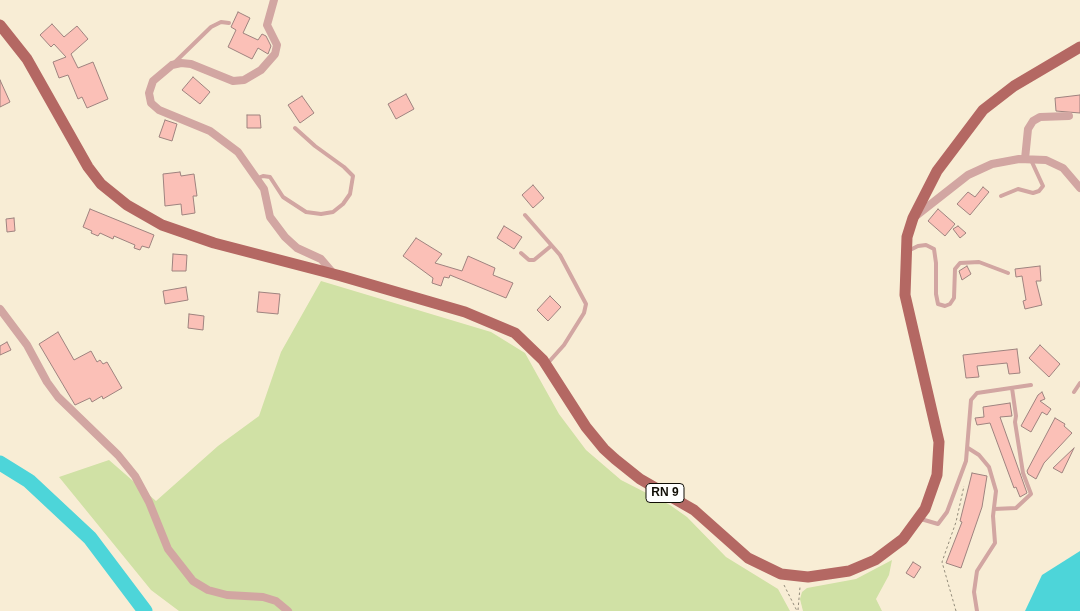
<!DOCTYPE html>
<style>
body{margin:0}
canvas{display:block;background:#f8edd5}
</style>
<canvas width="1080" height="611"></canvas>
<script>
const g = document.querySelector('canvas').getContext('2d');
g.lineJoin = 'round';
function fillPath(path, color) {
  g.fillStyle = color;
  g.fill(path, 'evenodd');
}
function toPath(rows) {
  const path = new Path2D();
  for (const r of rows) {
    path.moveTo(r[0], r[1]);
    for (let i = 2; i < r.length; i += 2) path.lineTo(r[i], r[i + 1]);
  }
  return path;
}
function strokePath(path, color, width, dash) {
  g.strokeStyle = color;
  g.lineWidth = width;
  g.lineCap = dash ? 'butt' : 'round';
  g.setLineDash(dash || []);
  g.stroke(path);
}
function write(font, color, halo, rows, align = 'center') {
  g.font = font + ' Helvetica,sans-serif';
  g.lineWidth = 4;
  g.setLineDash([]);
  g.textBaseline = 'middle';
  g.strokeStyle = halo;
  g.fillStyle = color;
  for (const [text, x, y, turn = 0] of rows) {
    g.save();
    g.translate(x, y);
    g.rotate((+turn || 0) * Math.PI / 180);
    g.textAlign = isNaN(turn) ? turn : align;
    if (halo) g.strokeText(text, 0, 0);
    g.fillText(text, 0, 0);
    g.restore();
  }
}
const green = toPath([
 [321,281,491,332,525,353,559,414,586,450,621,480,670,505,687,517,726,557,778,589,790,611,179,611,151,590,59,477,109,460,156,501,218,446,259,416,281,352],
 [892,560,889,575,876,599,882,611,803,611,800,599,802,592,807,588,856,579]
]);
const water = toPath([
 [1080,551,1080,611,1025,611,1042,575]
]);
const river = toPath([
 [0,463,29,481,90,538,145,611]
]);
const building = toPath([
 [238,12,250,18,243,33,258,40,262,34,266,36,271,46,268,54,258,48,252,59,228,47,236,30,231,27,238,12],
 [52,24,64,37,77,26,88,39,71,54,78,68,93,62,108,99,87,108,82,97,78,99,68,75,59,78,53,62,66,57,54,44,51,47,40,35,52,24],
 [193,77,210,92,200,104,182,90,193,77],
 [0,80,10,102,0,107,0,80],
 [406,94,414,109,396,119,388,104,406,94],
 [1080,95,1080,113,1056,111,1055,98,1080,95],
 [302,96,314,113,300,123,288,105,302,96],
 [247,115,260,115,261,128,247,128,247,115],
 [165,120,177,124,172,141,159,137,165,120],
 [180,172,181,176,194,174,197,196,193,196,195,213,182,215,181,204,165,206,163,174,180,172],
 [533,185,544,198,533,208,522,195,533,185],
 [983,187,989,192,970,215,957,204,968,192,975,197,983,187],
 [90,209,154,235,149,248,142,246,140,250,134,248,135,245,114,236,113,239,100,233,98,236,91,233,92,231,83,227,90,209],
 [938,209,955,224,945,236,928,221,938,209],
 [14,218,15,231,7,232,6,219,14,218],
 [504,226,522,237,514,249,497,238,504,226],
 [958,226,966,233,960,238,953,229,958,226],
 [416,238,442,254,435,263,462,271,468,256,495,268,493,275,513,283,506,298,450,275,449,278,444,277,441,286,432,283,433,278,403,256,416,238],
 [173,254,187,255,186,271,172,271,173,254],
 [967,266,971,274,962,280,959,271,967,266],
 [1040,266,1041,281,1036,281,1042,305,1025,309,1023,301,1026,300,1022,276,1016,277,1015,269,1040,266],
 [186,287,188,300,165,304,163,291,186,287],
 [259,292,280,294,278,314,257,312,259,292],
 [550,296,561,307,548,321,537,310,550,296],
 [189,314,204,316,203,330,188,328,189,314],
 [58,332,74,360,91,351,97,362,100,360,103,364,107,362,122,388,103,399,102,396,92,402,90,398,75,405,39,344,58,332],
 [7,342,11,350,0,355,0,346,7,342],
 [1040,345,1060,364,1049,377,1029,358,1040,345],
 [1017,349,1020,373,1009,374,1007,363,977,366,979,377,966,378,963,355,1017,349],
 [1042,392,1045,399,1040,401,1051,409,1047,415,1042,412,1031,432,1021,426,1038,395,1042,392],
 [1010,403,1012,416,1000,417,1027,493,1020,497,1016,487,1014,488,990,423,977,425,975,418,984,417,983,407,1010,403],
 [1055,418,1065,424,1064,426,1072,433,1044,463,1036,479,1028,474,1027,471,1055,418],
 [1074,448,1062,473,1053,468,1074,448],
 [972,473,987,476,982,507,961,568,946,563,962,522,960,521,972,473],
 [913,562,921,567,914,578,906,573,913,562]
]);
const path = toPath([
 [784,585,797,611],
 [798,610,800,587],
 [956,611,942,562,956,522,964,486]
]);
const service = toPath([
 [173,64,211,27,221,22,229,23],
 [258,178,263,176,270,177,283,197,306,212,321,214,333,212,343,204,350,194,353,176,344,167,315,146,295,128],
 [1001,196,1018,189,1033,193,1039,191,1043,186,1031,160],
 [525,215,560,255,586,304,584,313,564,345,547,364],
 [908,251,918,246,926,245,934,249,936,263,936,294,938,304,945,306,950,304,954,298,955,269,960,263,979,262,1008,273],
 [521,253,529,260,534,260,551,246],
 [1074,392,1080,383],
 [968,448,979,455,989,467,996,491,993,516,995,543,977,571,974,592,977,611],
 [994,509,1016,508,1031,494,1023,473,1015,422,1016,416,1012,388],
 [921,519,938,524,947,512,966,461,971,400,977,393,1031,385]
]);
const minor = toPath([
 [274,0,267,25,277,45,275,54,261,70,244,80,233,81,191,64,181,63,172,65,153,81,149,93,151,103,159,110,210,131,238,152,264,189,270,217,285,237,297,248,321,259,333,273],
 [1025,159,1028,129,1033,121,1040,117,1069,116],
 [917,215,968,175,992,164,1019,159,1046,160,1063,168,1080,188],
 [0,309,27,345,47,382,58,397,118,455,135,476,149,502,168,549,193,581,208,590,227,595,263,597,276,601,288,611]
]);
const primary = toPath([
 [0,25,27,59,88,167,101,184,127,205,162,225,214,243,341,276,465,312,515,333,543,360,586,427,604,449,615,459,640,479,694,510,748,558,781,574,808,577,849,571,875,560,903,539,925,509,937,475,939,442,905,295,907,237,913,218,937,171,983,110,1014,86,1080,47]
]);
const shields = [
 [665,493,38]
];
const shieldNames = [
 ["RN 9",665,493]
];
fillPath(green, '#d0e1a5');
fillPath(water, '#4dd5d9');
strokePath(river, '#4dd5d9', 15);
fillPath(building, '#fbc0b7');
strokePath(building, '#9e837f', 1);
strokePath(path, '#928b7a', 1, [2.5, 2.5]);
strokePath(service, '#d2a6a2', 4);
strokePath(minor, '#d2a6a2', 8);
strokePath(primary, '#b46863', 11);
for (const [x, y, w] of shields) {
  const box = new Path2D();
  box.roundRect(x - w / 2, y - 9.5, w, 19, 4);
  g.fillStyle = '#fff';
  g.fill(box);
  strokePath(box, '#110e06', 1);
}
write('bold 12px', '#110e06', null, shieldNames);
</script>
